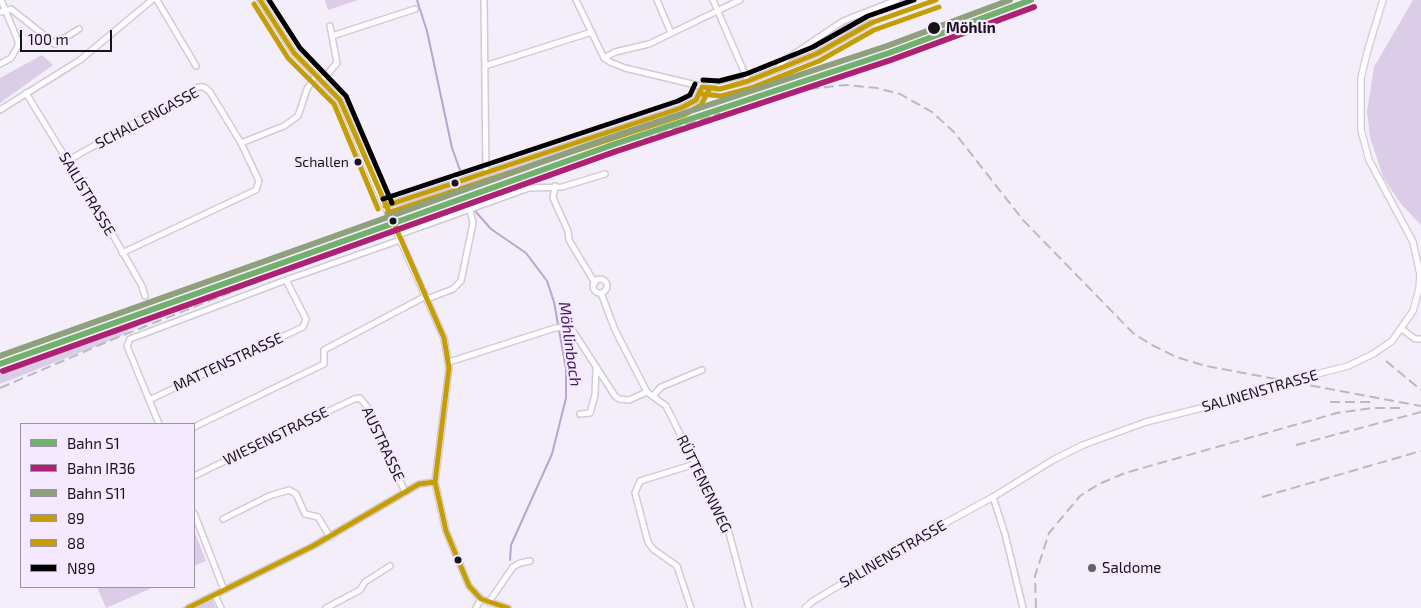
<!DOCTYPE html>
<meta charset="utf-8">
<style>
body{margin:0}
#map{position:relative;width:1421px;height:608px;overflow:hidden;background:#f4eefa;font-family:"Exo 2",sans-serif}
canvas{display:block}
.legend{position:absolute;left:20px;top:423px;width:175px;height:165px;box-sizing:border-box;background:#f5e9ff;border:1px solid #9c93a4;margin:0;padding:6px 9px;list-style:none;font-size:15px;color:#17131b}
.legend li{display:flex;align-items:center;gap:10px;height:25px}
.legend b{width:25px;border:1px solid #9c93a4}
.scale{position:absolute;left:20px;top:30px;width:92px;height:22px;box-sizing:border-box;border:2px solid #17131b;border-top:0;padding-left:6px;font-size:15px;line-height:18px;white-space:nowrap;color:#17131b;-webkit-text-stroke:4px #f5e9ff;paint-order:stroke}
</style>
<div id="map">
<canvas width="1421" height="608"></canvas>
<ul class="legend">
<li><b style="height:6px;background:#71b16d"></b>Bahn S1</li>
<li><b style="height:6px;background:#ae2071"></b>Bahn IR36</li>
<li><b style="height:6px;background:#8fa07c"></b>Bahn S11</li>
<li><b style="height:6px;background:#c59e07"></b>89</li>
<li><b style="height:6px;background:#c59e07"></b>88</li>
<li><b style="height:6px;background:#000"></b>N89</li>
</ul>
<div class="scale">100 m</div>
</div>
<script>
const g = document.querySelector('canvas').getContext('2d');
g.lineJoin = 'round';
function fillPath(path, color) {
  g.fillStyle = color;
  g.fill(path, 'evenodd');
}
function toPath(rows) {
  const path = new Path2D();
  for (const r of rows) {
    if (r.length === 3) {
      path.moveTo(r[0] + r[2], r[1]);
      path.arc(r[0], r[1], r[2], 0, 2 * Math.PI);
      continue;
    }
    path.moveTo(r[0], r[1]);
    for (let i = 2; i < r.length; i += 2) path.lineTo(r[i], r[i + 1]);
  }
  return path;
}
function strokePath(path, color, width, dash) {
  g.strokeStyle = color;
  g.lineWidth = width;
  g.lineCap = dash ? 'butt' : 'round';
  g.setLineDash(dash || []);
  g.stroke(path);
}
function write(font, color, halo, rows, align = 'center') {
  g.font = font + ' "Exo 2",sans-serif';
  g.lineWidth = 4.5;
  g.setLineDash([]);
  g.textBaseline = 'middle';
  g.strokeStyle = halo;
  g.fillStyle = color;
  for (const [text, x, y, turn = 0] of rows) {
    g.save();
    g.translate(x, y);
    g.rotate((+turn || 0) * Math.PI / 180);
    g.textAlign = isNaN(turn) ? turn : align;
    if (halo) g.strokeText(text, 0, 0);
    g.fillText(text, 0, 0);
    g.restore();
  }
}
const green = toPath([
 [325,0,358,0,328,10],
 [902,0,914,0,856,21,855,18],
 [1413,0,1421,0,1421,225,1401,204,1383,177,1370,137,1367,112,1374,67],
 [848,22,853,29,795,58,836,31],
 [42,55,53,65,0,103,0,78],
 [690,109,402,212,396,215,399,206,417,198],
 [146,317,147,320,119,337,0,384,0,369],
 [194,530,206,561,194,566],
 [97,587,154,587,106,608],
 [209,594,216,608,181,608]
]);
const stream = toPath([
 [417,0,427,31,452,148,461,173],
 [476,212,491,229,526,253,547,281,554,302,566,369,566,398,552,454,511,545,510,560]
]);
const minor = toPath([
 [157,0,196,66],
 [484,0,486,173],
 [576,0,604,58,610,62,625,68,713,89,748,81,816,54,871,23],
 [657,0,671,33],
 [713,0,748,81],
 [0,12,11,9,55,44,79,29],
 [332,36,415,9],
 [604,58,615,52,649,44,740,0],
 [0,64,11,58,18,46,18,41,1,0],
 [485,66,592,32],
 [777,70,782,62,843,21,897,0],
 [322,80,337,63,330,26],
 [26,93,114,237,142,286,145,296],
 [0,110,80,60,152,0],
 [67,161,198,87,204,87,210,92,241,143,284,126,298,116,307,89,316,75],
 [555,186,553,198,568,231,569,240,595,283],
 [385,206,681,108,696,100,702,87],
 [398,235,529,188,562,187,605,174],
 [122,253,256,190,259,181,241,143],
 [600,286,7],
 [601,293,615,330,647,392],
 [427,299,453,289,461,281,473,223,470,210],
 [1402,329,1415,339,1421,339],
 [449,362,555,328,568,327,573,331,615,396,619,399,629,400,647,392,666,406,728,529,749,608],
 [653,396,661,387,702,370],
 [149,400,303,327,306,319,286,280],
 [580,414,590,413,595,395,596,368],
 [159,424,127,346,130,339,286,280,400,240],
 [194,427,324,364,324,350,426,296],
 [194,476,354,399,360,398,368,408,405,492],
 [993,497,1005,534,1023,608],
 [194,513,224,590],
 [223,519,269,496,289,490,296,494,305,514,318,517,330,537],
 [215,595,221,608],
 [489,602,513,567,520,563,530,561],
 [188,608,313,546,419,484,435,482],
 [326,608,360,590,365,582,390,566],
 [476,608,481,599],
 [691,608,677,566,653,549,648,542,635,493,640,481,695,464]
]);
const tertiary = toPath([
 [260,0,294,53,340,100,377,188,444,338,449,368,435,482,440,505,446,531,469,586,481,599,508,608],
 [805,608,813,601,929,532,993,497,1053,460,1083,445,1146,422,1233,400,1290,381,1348,366,1373,354,1392,341,1413,311,1419,289,1420,274,1413,242,1369,160,1361,130,1361,78,1368,49,1383,0]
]);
const rail = toPath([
 [809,89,846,85,877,88,900,94,932,112,954,132,1023,220,1133,333,1150,344,1176,357,1206,366,1421,406],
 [1386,361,1421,390],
 [0,388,116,338,317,258,566,171,653,136,720,113],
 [1330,402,1370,402],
 [1296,445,1421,412],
 [1262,497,1421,451],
 [1036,608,1035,576,1049,533,1080,496,1099,484,1125,473,1337,413,1372,408,1404,408]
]);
const bus1 = toPath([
 [260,0,294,53,340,100,444,338,449,368,435,482,446,531,469,586,481,599,508,608],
 [702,87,720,89,748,81,816,54,871,23,936,0],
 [385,206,681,108,696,100,702,87],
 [188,608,313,546,419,484,435,482]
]);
const bus2 = toPath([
 [254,4,288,58,334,104,378,209],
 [701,94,721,96,751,88,819,61,874,30,939,7],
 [387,213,684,115,701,105,709,90]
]);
const bus3 = toPath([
 [269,0,300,48,346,96,392,203],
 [703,80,719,81,746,74,813,47,868,16,914,0],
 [383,199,678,101,690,95,695,84]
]);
const rail1 = toPath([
 [0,364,612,145,889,53,1031,0]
]);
const rail2 = toPath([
 [3,371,614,152,891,60,1034,7]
]);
const rail3 = toPath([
 [0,356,609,138,887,46,1010,0]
]);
const markers = [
 [934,28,7,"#17131b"],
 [358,162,4.5,"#17131b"],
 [455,183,4.5,"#17131b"],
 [393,221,4.5,"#17131b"],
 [458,560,4.5,"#17131b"],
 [1092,568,5,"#646069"]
];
const busNames = [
 ["Schallen",349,162]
];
const stopNames = [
 ["Möhlin",946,28]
];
const streetNames = [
 ["SCHALLENGASSE",147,118,-28],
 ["SAILISTRASSE",87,194,59],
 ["MATTENSTRASSE",228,362,-25],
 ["SALINENSTRASSE",1260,391,-16],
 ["WIESENSTRASSE",276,436,-26],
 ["AUSTRASSE",383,444,65],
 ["RÜTTENENWEG",704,484,64],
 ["SALINENSTRASSE",893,554,-30]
];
const poiNames = [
 ["Saldome",1102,568]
];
const waterNames = [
 ["Möhlinbach",570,344,82]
];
fillPath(green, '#dbcce8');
strokePath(stream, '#bba4ce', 2);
strokePath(minor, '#d0cbd4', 8);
strokePath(tertiary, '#d0cbd4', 8);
strokePath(minor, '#fdfcfe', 5);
strokePath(tertiary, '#fdfcfe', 5.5);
strokePath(rail, '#bbb9bd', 2, [10, 5]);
strokePath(bus1, '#c59e07', 5);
strokePath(bus2, '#c59e07', 5);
strokePath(bus3, '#000', 5);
strokePath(rail1, '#71b16d', 6);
strokePath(rail2, '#ae2071', 6);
strokePath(rail3, '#8fa07c', 6);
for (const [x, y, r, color] of markers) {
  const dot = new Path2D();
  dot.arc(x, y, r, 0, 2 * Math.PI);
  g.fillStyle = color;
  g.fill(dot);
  strokePath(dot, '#f5e9ff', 2);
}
write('14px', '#17131b', '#f5e9ff', busNames, 'right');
write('bold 15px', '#17131b', '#f5e9ff', stopNames, 'left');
write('15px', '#17131b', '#f5e9ff', streetNames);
write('15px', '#17131b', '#f5e9ff', poiNames, 'left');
write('italic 16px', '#451c5f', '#f5e9ff', waterNames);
</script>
